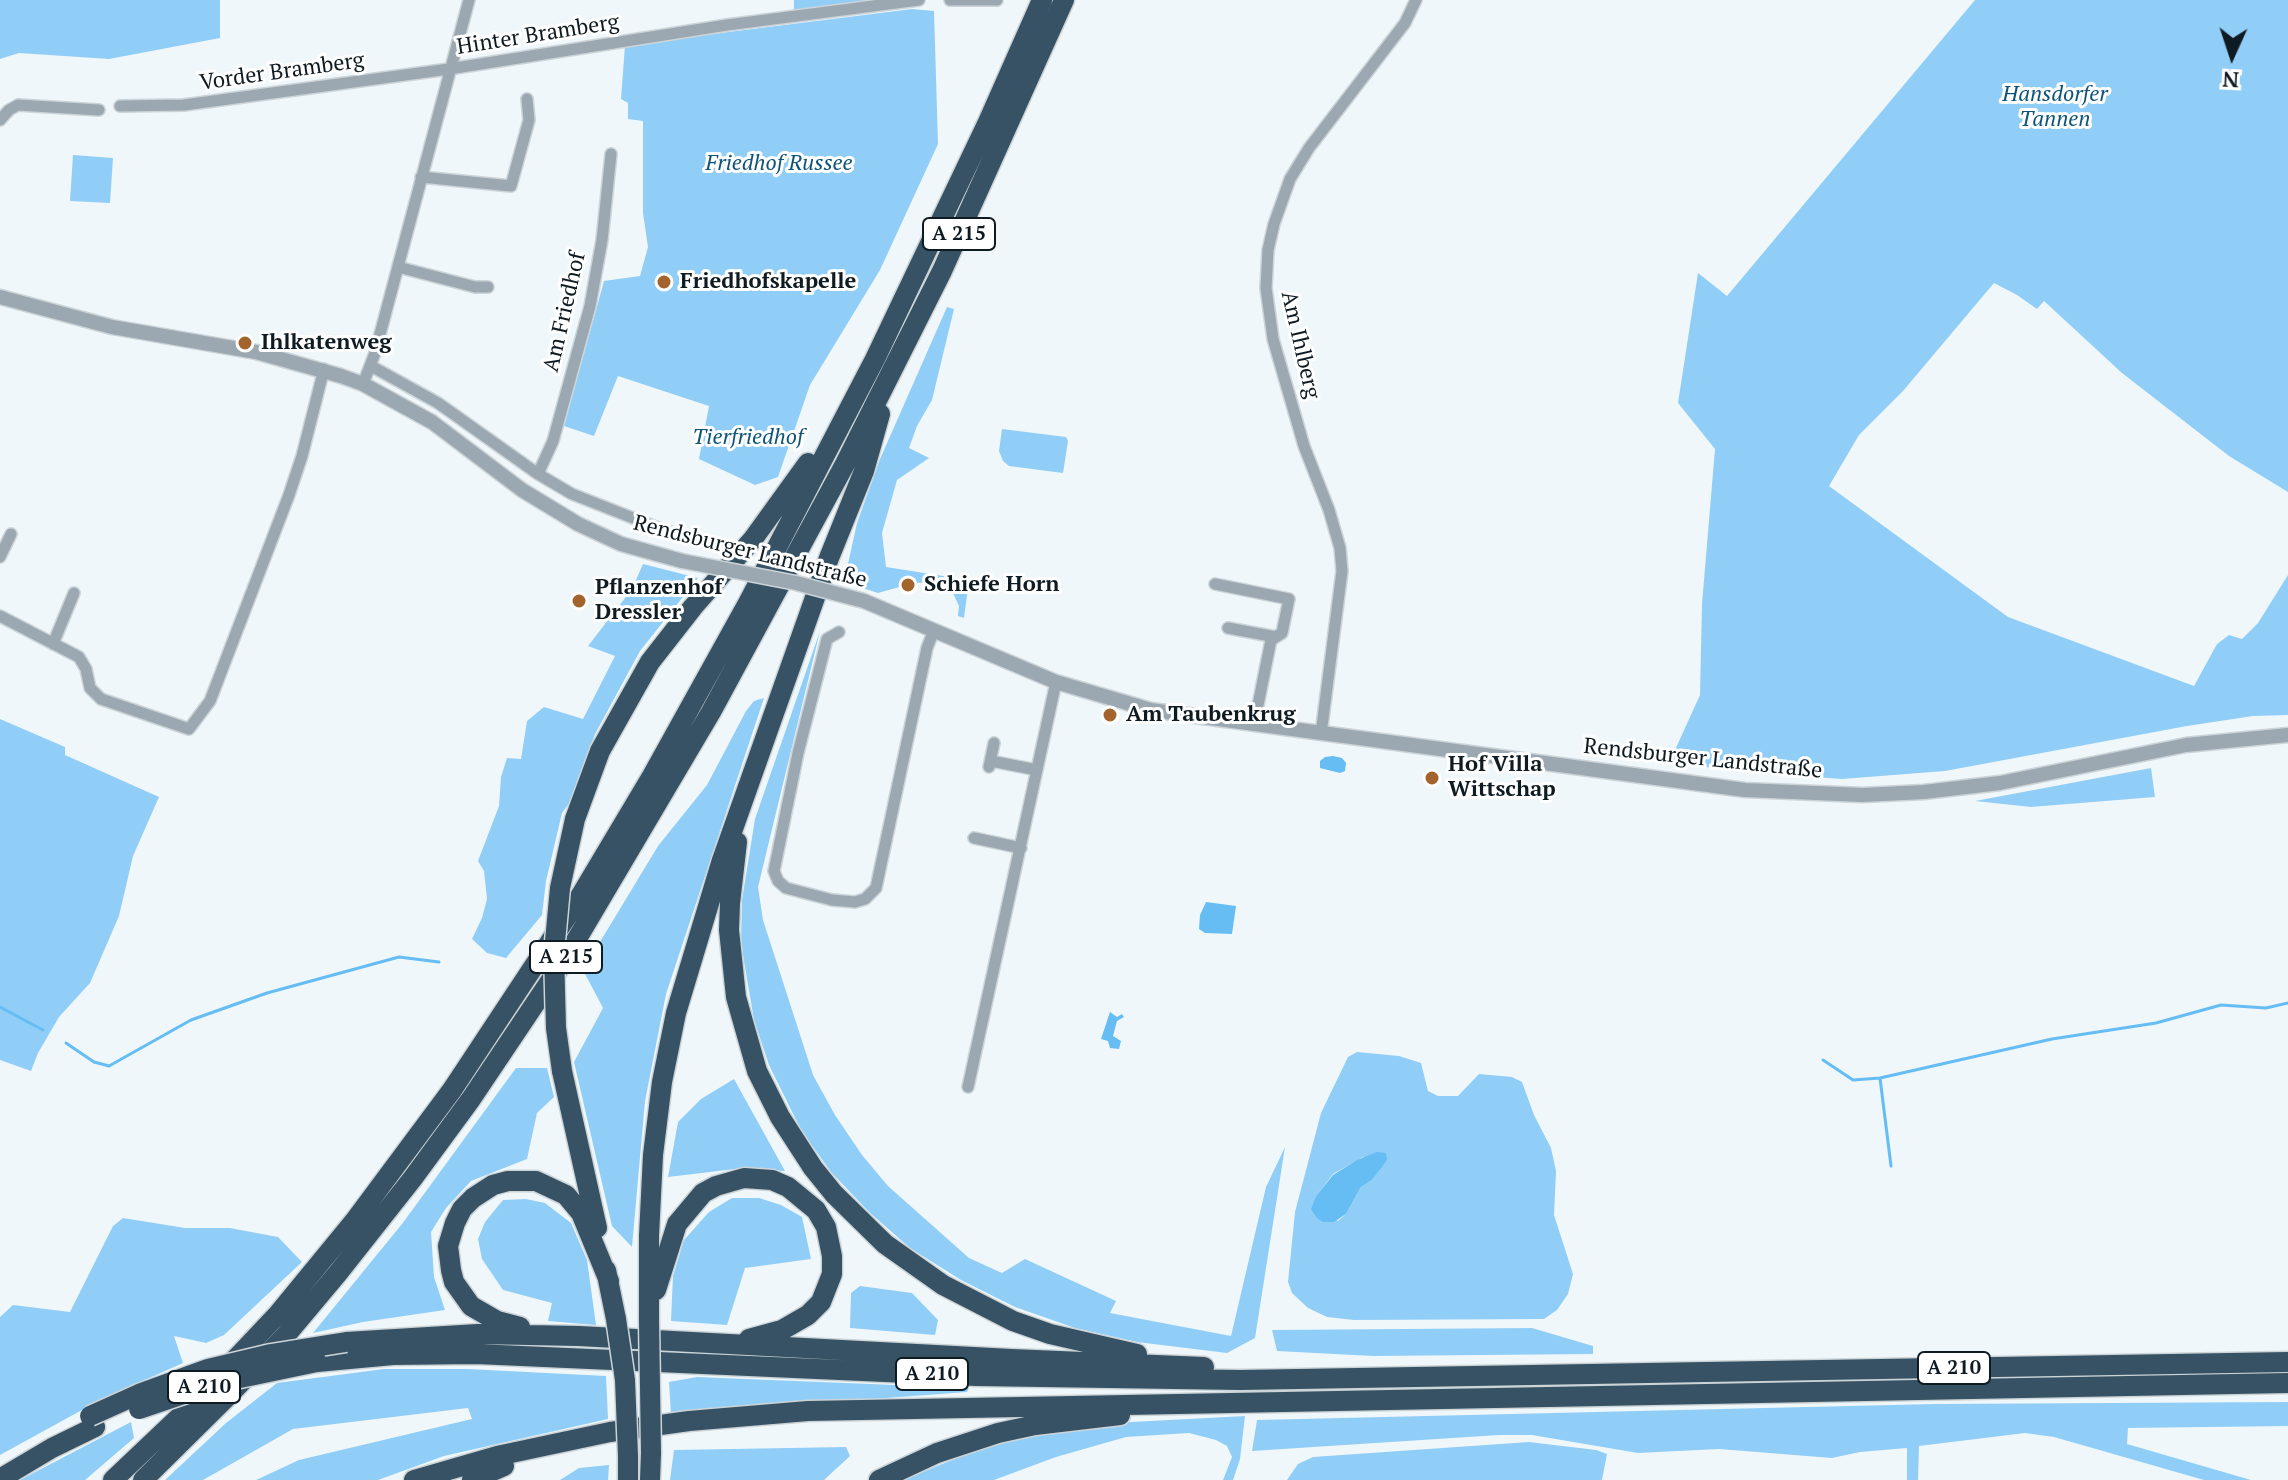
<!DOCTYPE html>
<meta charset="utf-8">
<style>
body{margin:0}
#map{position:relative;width:2288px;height:1480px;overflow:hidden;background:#f0f7fb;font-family:"PT Serif",serif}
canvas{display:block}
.north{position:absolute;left:2192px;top:16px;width:80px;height:80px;-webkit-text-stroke:6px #fff;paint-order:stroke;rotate:183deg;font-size:22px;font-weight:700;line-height:32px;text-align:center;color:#0f1b22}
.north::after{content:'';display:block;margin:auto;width:28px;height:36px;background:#0f1b22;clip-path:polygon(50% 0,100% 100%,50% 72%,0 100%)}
</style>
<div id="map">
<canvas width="2288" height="1480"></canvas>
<div class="north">N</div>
</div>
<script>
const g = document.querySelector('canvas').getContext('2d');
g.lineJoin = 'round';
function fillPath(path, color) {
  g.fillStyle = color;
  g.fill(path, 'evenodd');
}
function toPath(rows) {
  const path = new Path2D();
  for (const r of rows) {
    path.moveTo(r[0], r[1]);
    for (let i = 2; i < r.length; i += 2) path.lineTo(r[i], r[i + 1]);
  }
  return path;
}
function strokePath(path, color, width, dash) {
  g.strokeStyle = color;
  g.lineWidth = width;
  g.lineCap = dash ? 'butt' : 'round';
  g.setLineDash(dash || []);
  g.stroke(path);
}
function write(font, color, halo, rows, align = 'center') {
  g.font = font + ' "PT Serif",serif';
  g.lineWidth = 6;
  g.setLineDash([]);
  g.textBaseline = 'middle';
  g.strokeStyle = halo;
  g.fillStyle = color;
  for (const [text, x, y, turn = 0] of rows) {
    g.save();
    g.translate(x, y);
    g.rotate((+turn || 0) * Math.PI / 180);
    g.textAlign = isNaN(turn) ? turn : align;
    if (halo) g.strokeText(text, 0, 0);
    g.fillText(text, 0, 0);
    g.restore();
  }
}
const green = toPath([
 [0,0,220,0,220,38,109,59,19,53,0,59],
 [794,0,879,0,794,11],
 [1975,0,2288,0,2288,492,2229,456,2122,373,2044,301,2037,309,2017,295,1994,283,1903,391,1859,435,1829,486,2008,617,2194,686,2217,644,2229,635,2242,639,2258,623,2288,575,2288,715,2253,716,2187,726,1945,771,1842,779,1731,771,1670,761,1700,695,1702,604,1715,449,1678,403,1698,273,1727,296],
 [912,9,934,11,938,144,880,270,810,385,778,477,755,485,699,459,709,406,618,376,594,436,564,426,604,281,640,276,648,247,643,213,643,121,628,119,628,103,621,99,625,45],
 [73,155,113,158,110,203,70,201],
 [947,307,954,309,932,400,917,426,909,448,929,458,897,480,882,533,886,567,969,580,964,618,958,616,959,606,952,591,937,582,914,583,912,579,902,581,903,586,878,593,844,582,857,523,880,459],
 [1002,429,1066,437,1068,441,1063,473,1009,466,1003,461,999,451],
 [643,564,698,578,640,651,595,734,570,802,562,813,546,881,542,915,506,958,487,953,472,939,482,918,487,899,484,871,478,861,499,806,501,777,507,758,521,759,527,721,544,707,583,719,615,656,588,646,632,589],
 [820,631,758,887,763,920,813,1075,835,1115,862,1155,888,1186,969,1258,1002,1273,1025,1259,1116,1301,1110,1313,1231,1336,1266,1187,1285,1147,1255,1338,1227,1353,1137,1342,1075,1328,1015,1307,961,1280,910,1248,869,1212,831,1172,801,1130,769,1065,754,1020,741,944,742,900,755,819],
 [764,698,666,994,645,1101,632,1247,612,1226,574,1062,603,1008,583,970,658,846,707,785,746,711,754,701],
 [0,719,65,747,65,755,159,797,133,856,119,916,90,983,59,1017,38,1053,31,1071,0,1060],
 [2151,768,2155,797,2031,807,1975,801],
 [1357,1052,1399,1056,1421,1063,1428,1091,1438,1096,1458,1096,1479,1074,1512,1077,1522,1082,1534,1115,1551,1148,1556,1171,1554,1215,1573,1274,1568,1294,1557,1310,1544,1319,1354,1320,1327,1317,1308,1308,1292,1293,1288,1282,1295,1212,1321,1113,1348,1057],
 [1363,1157,1379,1170,1372,1180,1361,1187,1346,1214,1338,1221,1313,1205,1316,1196,1333,1174],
 [516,1068,547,1068,554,1097,537,1113,527,1159,471,1181,446,1208,431,1232,434,1277,445,1310,363,1322,313,1333,402,1224],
 [734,1079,785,1171,735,1169,668,1177,678,1122,701,1099],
 [732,1198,759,1198,781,1205,802,1217,811,1259,745,1268,727,1325,671,1321,673,1276,684,1240,709,1212],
 [526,1199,545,1203,571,1223,587,1260,596,1325,548,1321,552,1303,503,1290,482,1259,478,1239,485,1222,503,1200],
 [123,1218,185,1228,230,1228,278,1237,302,1262,224,1335,206,1343,174,1336,183,1363,102,1399,0,1455,0,1317,13,1305,70,1312,113,1226],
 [860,1286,912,1293,938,1320,935,1335,850,1328,851,1293],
 [1532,1328,1593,1346,1593,1354,1373,1356,1277,1351,1272,1330],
 [384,1369,468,1369,606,1376,608,1419,444,1456,378,1480,256,1480,299,1460,472,1419,468,1408,293,1429,203,1480,165,1480,226,1423,277,1383],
 [697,1377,969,1388,967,1392,671,1414,669,1382],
 [2288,1402,2288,1426,2128,1428,2127,1444,2251,1480,2204,1480,2054,1437,2025,1433,1919,1446,1918,1480,1907,1480,1907,1448,1860,1452,1832,1458,1719,1449,1638,1453,1532,1435,1499,1435,1252,1451,1257,1420,1934,1404],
 [1245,1416,1240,1459,1233,1480,1223,1480,1232,1457,1227,1446,1216,1440,1189,1433,1126,1437,1056,1457,994,1480,903,1480,979,1449,1055,1431,1112,1423],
 [131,1422,134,1438,85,1480,20,1480],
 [1529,1442,1596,1450,1607,1454,1602,1480,1287,1480,1298,1464,1313,1457],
 [846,1447,850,1456,824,1480,670,1480,674,1450],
 [609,1465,608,1480,560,1480,579,1468]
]);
const water = toPath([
 [1333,756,1342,758,1346,763,1345,771,1340,773,1320,768,1320,761,1325,757],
 [1206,902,1236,906,1232,934,1205,933,1199,929,1200,915],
 [1110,1012,1117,1017,1122,1014,1124,1017,1117,1021,1113,1036,1121,1041,1119,1049,1110,1048,1108,1041,1101,1039],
 [1377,1152,1386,1153,1387,1160,1372,1180,1361,1187,1346,1214,1334,1222,1323,1222,1317,1218,1311,1209,1316,1196,1333,1175,1357,1160]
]);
const stream = toPath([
 [0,1007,43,1030],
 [66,1043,94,1062,109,1066,191,1020,267,993,399,957,439,962],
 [1823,1060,1853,1080,1880,1078,2052,1039,2156,1023,2221,1005,2266,1008,2288,1003],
 [1880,1078,1891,1166]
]);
const minor = toPath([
 [950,0,997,0],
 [120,106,184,105,449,69,727,25,919,0],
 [0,120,9,110,18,105,99,110],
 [421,177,511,186,529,120,527,99],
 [398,267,475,287,488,287],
 [371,366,438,403,538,474,572,494,666,531,688,536],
 [363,384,375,353,469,0],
 [538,474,553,441,590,306,602,240,611,154],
 [0,557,11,534],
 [1215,584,1289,599,1282,633,1271,640,1254,725],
 [0,616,79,657,86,669,90,688,101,699,189,729,210,701,289,495,302,456,324,369],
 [1228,628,1276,637],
 [839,632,827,639,798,753,774,871,778,881,786,888,832,900,855,902,865,899,876,888,927,648,934,630],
 [53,644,74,593],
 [1321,734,1342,571,1340,548,1329,510,1304,446,1273,339,1266,288,1268,250,1274,224,1290,179,1309,148,1405,23,1416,0],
 [991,761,1037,770],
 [989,767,994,743],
 [974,838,1021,848],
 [968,1087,1056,682]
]);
const tertiary = toPath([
 [0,297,112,327,256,352,341,376,363,384,432,422,522,490,578,524,621,544,682,561],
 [864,601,1056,682,1151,710,1745,790,1863,795,1924,792,2000,783,2186,745,2288,735]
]);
const motorway = toPath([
 [575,819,600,751,650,662,693,607,753,539,808,463],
 [737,842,730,903,729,930,736,997,757,1071,780,1117,813,1168,834,1194,885,1244,943,1285,1013,1321,1050,1334,1137,1354],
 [562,1071,597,1228],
 [606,1270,616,1319],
 [656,1290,677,1224,703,1193,716,1186,744,1178,772,1180,788,1187,816,1210,826,1227,832,1256,832,1274,821,1302,808,1315,782,1330,749,1339],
 [649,1321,649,1236,653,1155,662,1082,676,1013,722,860,829,558,864,471,880,414],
 [520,1327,497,1321,471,1306,454,1282,451,1270,448,1246,455,1223,462,1209,473,1198,493,1185,508,1181,536,1181,566,1195,581,1213,609,1281],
 [346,1342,478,1334,579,1336,1011,1359,1204,1367],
 [317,1362,393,1355,476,1354,976,1376,1240,1380,2288,1362],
 [0,1479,52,1448,95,1427],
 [113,1480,191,1406,278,1314,356,1219,452,1090,581,895,652,776,748,603,875,359,988,122,1042,0],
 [143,1480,226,1398,286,1335,338,1273,413,1178,471,1099,565,959,711,712,845,464,942,271,1064,0],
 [414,1480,497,1456,610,1432,689,1421,808,1411,2288,1383],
 [472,1480,504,1466],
 [628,1480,628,1456],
 [650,1480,651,1453],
 [879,1480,937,1453,998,1433,1035,1425,1120,1415]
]);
const tertiaryBridge = toPath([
 [682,561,796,583,864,601]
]);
const motorwayBridge = toPath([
 [562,1071,556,1028,554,952,560,888,575,819],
 [616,1319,625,1380,628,1456],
 [649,1321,651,1453],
 [139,1409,216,1383,317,1362],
 [90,1416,139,1394,208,1369,271,1354,346,1342]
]);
const markers = [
 [664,282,8,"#a3632c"],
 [245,343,8,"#a3632c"],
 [908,585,8,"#a3632c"],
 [579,601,8,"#a3632c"],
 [1110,715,8,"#a3632c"],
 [1432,778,8,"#a3632c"]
];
const shields = [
 [959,234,72],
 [566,957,72],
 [1954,1368,72],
 [932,1374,72],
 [204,1387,72]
];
const shieldNames = [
 ["A 215",959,234],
 ["A 215",566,957],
 ["A 210",1954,1368],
 ["A 210",932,1374],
 ["A 210",204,1387]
];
const streetNames = [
 ["Hinter Bramberg",538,35,-9],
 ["Vorder Bramberg",282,72,-8],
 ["Am Friedhof",565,312,-77],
 ["Am Ihlberg",1300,345,77],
 ["Rendsburger Landstraße",750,552,14],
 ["Rendsburger Landstraße",1703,759,6]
];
const parkNames = [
 ["Hansdorfer",2055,95],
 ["Tannen",2055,120],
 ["Friedhof Russee",779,164],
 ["Tierfriedhof",748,438]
];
const poiNames = [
 ["Friedhofskapelle",680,282],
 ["Ihlkatenweg",261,343],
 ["Schiefe Horn",924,585],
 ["Pflanzenhof",595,588],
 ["Dressler",595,613],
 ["Am Taubenkrug",1126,715],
 ["Hof Villa",1448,765],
 ["Wittschap",1448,790]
];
fillPath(green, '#91cef7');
fillPath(water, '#65bdf4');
strokePath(stream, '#65bdf4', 3);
strokePath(minor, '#ccd4d8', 14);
strokePath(tertiary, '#ccd4d8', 17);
strokePath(motorway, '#ccd4d8', 23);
strokePath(minor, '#9ba8b2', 11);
strokePath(tertiary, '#9ba8b2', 14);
strokePath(motorway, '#365264', 20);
strokePath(tertiaryBridge, '#ccd4d8', 17, []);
strokePath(motorwayBridge, '#ccd4d8', 23, []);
strokePath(tertiaryBridge, '#9ba8b2', 14);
strokePath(motorwayBridge, '#365264', 20);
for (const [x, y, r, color] of markers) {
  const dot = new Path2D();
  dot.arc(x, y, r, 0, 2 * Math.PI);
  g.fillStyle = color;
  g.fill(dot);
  strokePath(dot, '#fff', 3);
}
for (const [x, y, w] of shields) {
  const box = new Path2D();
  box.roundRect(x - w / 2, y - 16, w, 32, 6);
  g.fillStyle = '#fff';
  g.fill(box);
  strokePath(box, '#0f1b22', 2);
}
write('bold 20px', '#0f1b22', null, shieldNames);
write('22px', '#0f1b22', '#fff', streetNames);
write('italic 22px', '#0e5478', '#fff', parkNames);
write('bold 22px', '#0f1b22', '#fff', poiNames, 'left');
</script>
